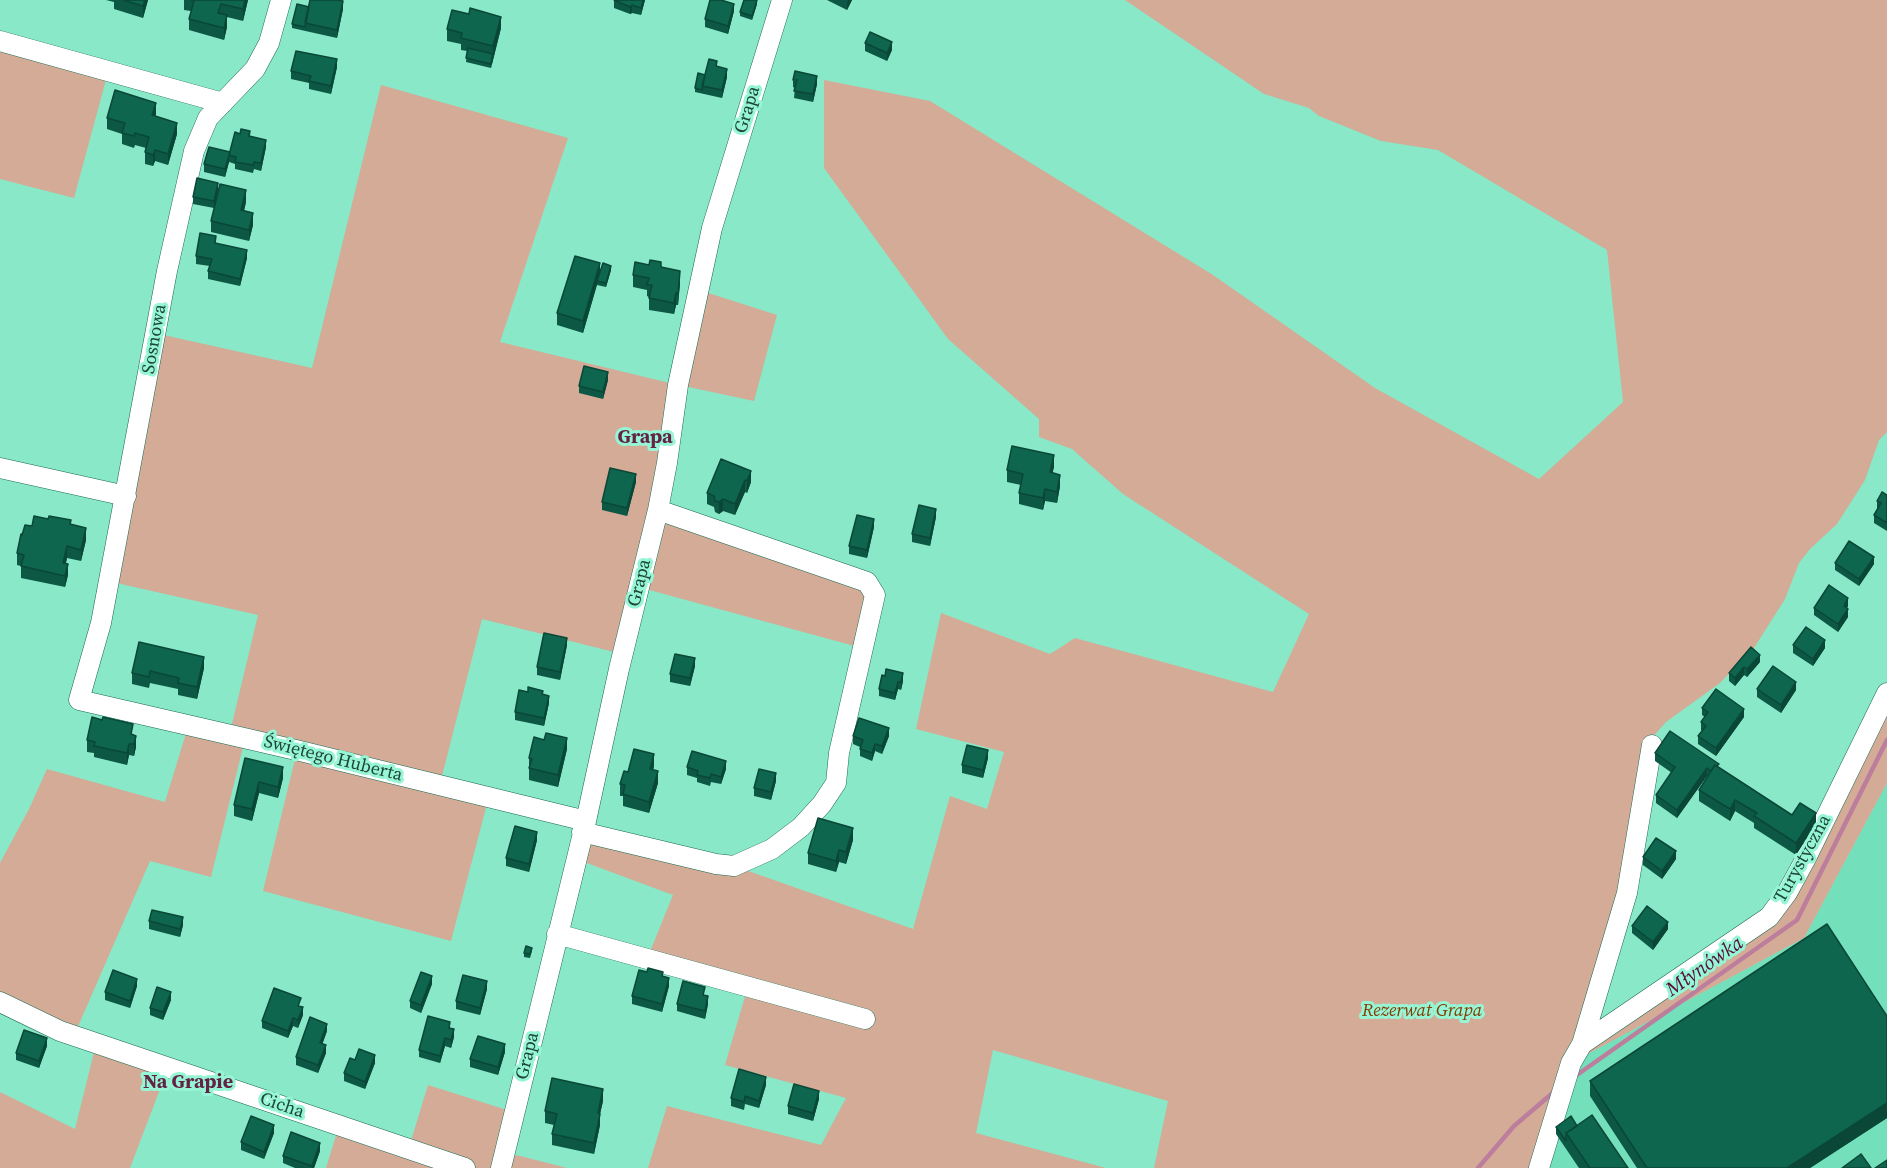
<!DOCTYPE html>
<meta charset="utf-8">
<style>
body{margin:0}
canvas{display:block;background:#88e8c7}
</style>
<canvas width="1887" height="1168"></canvas>
<script>
const g = document.querySelector('canvas').getContext('2d');
g.lineJoin = 'round';
function fillPath(path, color) {
  g.fillStyle = color;
  g.fill(path, 'evenodd');
}
function toPath(rows) {
  const path = new Path2D();
  for (const r of rows) {
    path.moveTo(r[0], r[1]);
    for (let i = 2; i < r.length; i += 2) path.lineTo(r[i], r[i + 1]);
  }
  return path;
}
function strokePath(path, color, width, dash) {
  g.strokeStyle = color;
  g.lineWidth = width;
  g.lineCap = dash ? 'butt' : 'round';
  g.setLineDash(dash || []);
  g.stroke(path);
}
function write(font, color, halo, rows, align = 'center') {
  g.font = font + ' "Source Serif 4",serif';
  g.lineWidth = 6;
  g.setLineDash([]);
  g.textBaseline = 'middle';
  g.strokeStyle = halo;
  g.fillStyle = color;
  for (const [text, x, y, turn = 0] of rows) {
    g.save();
    g.translate(x, y);
    g.rotate((+turn || 0) * Math.PI / 180);
    g.textAlign = isNaN(turn) ? turn : align;
    if (halo) g.strokeText(text, 0, 0);
    g.fillText(text, 0, 0);
    g.restore();
  }
}
const built = toPath([
 [1887,783,1887,1168,1539,1168,1571,1063,1804,938]
]);
const green = toPath([
 [1125,0,1887,0,1887,432,1879,440,1865,480,1837,524,1810,549,1799,563,1785,599,1754,648,1720,683,1666,722,1643,748,1611,938,1538,1168,1154,1168,1168,1101,993,1050,976,1133,1106,1168,648,1168,667,1106,821,1145,846,1098,725,1065,748,986,647,959,673,895,576,859,582,832,734,866,913,929,950,796,987,809,1004,752,916,729,941,613,1050,654,1075,638,1273,692,1309,614,1123,494,1072,449,1039,437,1039,419,948,339,824,168,824,80,930,101,1213,275,1375,388,1539,479,1623,402,1607,250,1438,150,1381,141,1319,116,1309,108,1264,94],
 [0,46,107,76,74,198,0,179],
 [381,85,568,138,500,342,678,385,699,290,777,315,754,401,679,385,618,653,482,619,441,780,231,728,258,615,112,582,159,334,312,368],
 [660,515,861,590,867,597,858,647,642,588],
 [1887,693,1887,783,1804,938,1571,1063,1769,917],
 [187,730,244,743,211,877,150,861,76,1031,0,998,0,863,29,809,47,769,165,802],
 [296,755,488,800,451,941,263,891],
 [96,1044,168,1068,130,1168,0,1168,0,1092,75,1129],
 [428,1085,507,1110,492,1168,326,1168,339,1126,410,1144],
 [514,1155,520,1156,567,1168,511,1168]
]);
const stream = toPath([
 [1574,1077,1797,920,1887,740],
 [1478,1168,1514,1126,1555,1091]
]);
const minor = toPath([
 [281,0,269,43,255,69,208,118,194,151,167,271,101,623,79,700,296,750,586,821],
 [0,41,223,103],
 [0,468,126,496],
 [582,832,716,864,734,866,772,849,801,827,822,804,836,783,839,753,875,595,867,582,658,510],
 [557,934,865,1019],
 [0,1002,60,1031,465,1168],
 [1582,1044,1627,893,1652,745],
 [501,1168,586,821,619,669,658,510,667,463,678,385,712,228,782,0],
 [1539,1168,1571,1063,1582,1044,1769,917,1787,893,1805,860,1887,693]
]);
const wall = toPath([
 [106,0,148,0,143,18,114,9,114,2],
 [184,0,248,0,243,21,227,17,227,27,224,40,189,30,189,19,191,11,184,10],
 [614,0,645,0,641,15,632,13,630,14,614,8],
 [827,0,852,0,847,10],
 [757,4,752,20,740,16,740,12],
 [309,7,343,9,337,38,292,28,292,24],
 [734,11,728,34,705,27,705,19],
 [501,28,491,68,466,62,467,51,461,50,461,44,447,41,447,29],
 [865,43,892,50,887,61,865,51],
 [337,67,331,94,309,89,309,83,291,79,291,71],
 [717,67,727,77,722,98,695,92,695,88,705,75],
 [793,80,817,84,813,102,794,98,795,88,793,87],
 [156,114,155,116,177,134,168,165,155,161,153,166,145,164,145,152,146,148,135,145,134,148,122,144,122,134,107,129,107,118],
 [250,136,266,147,261,171,254,169,253,173,235,169,235,164,229,162,225,177,204,172,204,164,230,152],
 [218,190,214,208,193,204,193,197],
 [246,202,244,211,253,225,249,241,211,232,211,221],
 [216,243,247,258,240,286,208,279,208,271,210,266,196,264,196,256],
 [661,267,680,283,678,305,676,305,674,314,649,310,649,297,647,296,647,290,633,287,633,275],
 [611,270,606,287,597,285,583,333,557,325,557,313],
 [608,380,603,399,579,393,579,386],
 [721,459,751,482,747,493,745,492,735,515,723,511,719,514,715,512,714,507,707,504,707,493],
 [1054,467,1052,473,1060,486,1057,503,1045,501,1043,510,1019,504,1019,493,1021,485,1007,482,1007,470],
 [636,482,627,516,602,510,602,502],
 [1887,495,1887,531,1874,523,1874,515,1877,509,1877,501],
 [936,517,930,546,912,542,912,534],
 [71,525,86,540,81,561,67,558,66,563,68,575,65,587,21,578,21,566,17,565,17,553,22,535,32,526],
 [874,527,867,558,849,554,849,546],
 [1835,563,1874,564,1859,586,1835,570],
 [1848,606,1847,608,1848,617,1838,632,1814,615,1814,608],
 [567,645,560,680,537,675,537,667],
 [1793,645,1825,648,1813,666,1793,653],
 [1760,662,1747,677,1744,675,1735,686,1729,681,1729,673],
 [695,666,690,686,670,682,670,674],
 [204,668,197,699,178,695,178,689,150,683,149,688,132,684,132,673],
 [882,675,903,681,901,690,898,689,895,700,879,696,879,689],
 [1757,689,1796,690,1781,713,1757,697],
 [543,694,549,703,544,726,515,720,515,712],
 [1702,708,1744,717,1716,756,1698,744,1698,736,1702,731,1701,730,1701,722,1705,717,1702,715],
 [102,720,133,735,136,747,134,756,129,755,127,765,94,757,94,753,87,752,87,740],
 [853,736,889,736,882,754,875,751,872,761,860,756,860,747,853,744],
 [567,749,558,787,529,780,529,758],
 [1655,753,1719,767,1792,815,1816,824,1796,855,1754,828,1754,823,1735,811,1730,821,1699,801,1699,790,1708,777,1707,776,1677,818,1656,803,1656,795,1672,773,1655,761],
 [245,758,283,778,278,798,259,793,252,821,234,816,234,805],
 [988,758,983,778,962,773,962,765],
 [654,766,653,770,658,783,649,813,623,806,623,796,620,796,620,784,628,772],
 [687,767,726,769,721,784,711,782,710,786,697,782,697,778,687,775],
 [776,781,771,800,754,796,754,788],
 [537,840,529,872,506,866,506,858],
 [853,840,846,864,839,862,836,872,808,864,808,853],
 [1643,857,1676,859,1662,879,1643,865],
 [149,921,183,925,180,937,149,929],
 [1632,926,1668,929,1653,950,1632,933],
 [532,951,530,958,524,957,524,953],
 [663,977,669,986,662,1012,632,1004,632,996],
 [432,984,421,1013,410,1008,410,1001],
 [137,986,130,1008,105,1000,105,992],
 [487,989,480,1015,456,1009,456,1001],
 [705,996,708,1004,705,1019,677,1011,677,1004],
 [171,1000,163,1020,150,1015,150,1008],
 [300,1006,303,1015,298,1028,293,1026,288,1038,262,1028,262,1021],
 [1887,1016,1887,1118,1810,1168,1637,1168,1590,1096,1590,1081],
 [450,1028,454,1037,451,1048,445,1046,440,1063,419,1057,419,1050],
 [327,1031,322,1044,326,1053,318,1073,296,1065,296,1057],
 [47,1046,39,1068,16,1060,16,1053],
 [505,1052,498,1075,470,1067,470,1059],
 [355,1060,375,1063,365,1089,344,1081,344,1073],
 [766,1085,759,1108,745,1104,744,1110,731,1106,731,1098],
 [819,1099,813,1121,788,1114,788,1106],
 [603,1101,600,1114,600,1125,594,1154,552,1145,552,1134,554,1125,545,1123,545,1111],
 [1577,1126,1628,1168,1579,1168,1556,1134,1556,1127],
 [274,1133,264,1159,241,1150,241,1142],
 [320,1151,314,1168,295,1168,283,1163,283,1156]
]);
const shadedWall = toPath([
 [145,0,148,0,143,18,143,6],
 [245,0,248,0,243,21,243,9],
 [643,0,645,0,641,15,641,8],
 [757,0,757,4,752,20,752,16],
 [848,0,852,0,847,10,847,2],
 [343,1,343,9,337,38,337,30],
 [734,4,734,11,728,34,728,26],
 [632,5,632,13,630,14,630,7],
 [227,15,227,27,224,40,224,28],
 [501,17,501,28,491,68,493,54,493,46],
 [892,42,892,50,887,61,887,53],
 [337,59,337,67,331,94,331,86],
 [727,69,727,77,722,98,722,90],
 [817,76,817,84,813,102,813,94],
 [156,103,156,114,152,127,152,115],
 [177,123,177,134,168,165,168,154],
 [266,140,266,147,261,171,261,163],
 [155,150,155,161,153,166,153,155],
 [229,155,229,162,225,177,225,169],
 [218,183,218,190,214,208,214,201],
 [246,190,246,202,241,222,241,210],
 [253,213,253,225,249,241,249,230],
 [247,250,247,258,240,286,240,279],
 [600,263,600,275,597,281,597,284,583,333,583,321],
 [611,266,611,270,606,287,606,283],
 [680,271,680,283,678,305,678,294],
 [676,293,676,305,674,314,674,303],
 [608,372,608,380,603,399,603,392],
 [1054,455,1054,467,1050,484,1050,472],
 [751,471,751,482,747,493,747,481],
 [636,474,636,482,627,516,627,508],
 [1060,475,1060,486,1057,503,1057,492],
 [745,480,745,492,735,515,735,504],
 [1045,489,1045,501,1043,510,1043,498],
 [723,499,723,511,719,514,719,502],
 [936,509,936,517,930,546,930,538],
 [874,519,874,527,867,558,867,550],
 [86,528,86,540,81,561,81,550],
 [67,546,67,558,63,574,63,563],
 [1874,557,1874,564,1859,586,1859,579],
 [68,564,68,575,65,587,65,576],
 [1848,598,1848,606,1844,614,1844,606],
 [1848,609,1848,617,1838,632,1838,624],
 [567,638,567,645,560,680,560,672],
 [1825,640,1825,648,1813,666,1813,659],
 [1760,655,1760,662,1747,677,1747,669],
 [204,657,204,668,197,699,197,687],
 [695,658,695,666,690,686,690,678],
 [1744,667,1744,675,1735,686,1735,678],
 [903,673,903,681,901,690,901,682],
 [898,682,898,689,895,700,895,693],
 [1796,682,1796,690,1781,713,1781,705],
 [549,696,549,703,544,726,544,718],
 [1744,709,1744,717,1716,756,1716,748],
 [889,728,889,736,882,754,882,746],
 [136,736,136,747,134,756,134,744],
 [567,738,567,749,558,787,558,775],
 [129,744,129,755,127,765,127,753],
 [875,744,875,751,872,761,872,753],
 [988,750,988,758,983,778,983,770],
 [654,754,654,766,650,781,650,769],
 [726,761,726,769,721,784,721,777],
 [283,767,283,778,278,798,278,787],
 [1707,768,1707,776,1677,818,1677,810],
 [658,771,658,783,649,813,649,802],
 [776,773,776,781,771,800,771,792],
 [259,782,259,793,252,821,252,809],
 [1735,800,1735,811,1730,821,1730,809],
 [1816,813,1816,824,1796,855,1796,843],
 [853,828,853,840,846,864,846,852],
 [537,832,537,840,529,872,529,864],
 [839,850,839,862,836,872,836,861],
 [1676,851,1676,859,1662,879,1662,871],
 [183,917,183,925,180,937,180,929],
 [1668,922,1668,929,1653,950,1653,942],
 [432,976,432,984,421,1013,421,1005],
 [669,978,669,986,662,1012,662,1004],
 [137,979,137,986,130,1008,130,1001],
 [487,981,487,989,480,1015,480,1008],
 [171,992,171,1000,163,1020,163,1012],
 [708,996,708,1004,705,1019,705,1011],
 [303,1007,303,1015,298,1028,298,1020],
 [293,1018,293,1026,288,1038,288,1031],
 [327,1024,327,1031,320,1051,320,1043],
 [454,1029,454,1037,451,1048,451,1040],
 [47,1038,47,1046,39,1068,39,1061],
 [445,1038,445,1046,440,1063,440,1056],
 [505,1044,505,1052,498,1075,498,1067],
 [326,1045,326,1053,318,1073,318,1065],
 [375,1055,375,1063,365,1089,365,1082],
 [766,1077,766,1085,759,1108,759,1101],
 [603,1089,603,1101,600,1114,600,1125,594,1154,594,1143,598,1113],
 [819,1091,819,1099,813,1121,813,1113],
 [1887,1103,1887,1118,1810,1168,1787,1168],
 [274,1125,274,1133,264,1159,264,1152],
 [320,1143,320,1151,314,1168,312,1168]
]);
const building = toPath([
 [123,0,145,0,143,6,123,0],
 [191,0,245,0,243,9,221,4,218,13,227,15,224,28,189,19,194,1,191,0],
 [310,0,338,0,343,1,337,30,305,23,310,0],
 [614,0,643,0,641,8,632,5,630,7,614,0],
 [710,0,721,0,734,4,728,26,705,19,710,0],
 [744,0,757,0,752,16,740,12,744,0],
 [297,4,309,7,305,27,292,24,297,4],
 [470,8,501,17,493,46,461,38,462,33,447,29,452,10,469,14,470,8],
 [870,32,892,42,887,53,865,43,870,32],
 [468,48,493,54,491,64,466,58,468,48],
 [296,51,337,59,331,86,309,81,311,76,291,71,296,51],
 [709,59,717,61,716,66,727,69,722,90,702,86,709,59],
 [795,71,817,76,813,94,794,91,797,80,793,80,795,71],
 [698,73,705,75,702,90,695,88,698,73],
 [115,90,156,103,152,115,177,123,168,154,155,150,153,155,145,152,149,137,135,133,134,136,122,133,125,123,107,118,115,90],
 [241,129,250,131,249,136,266,140,261,163,254,162,253,165,235,162,236,157,229,155,235,132,240,134,241,129],
 [209,147,230,152,225,169,204,164,209,147],
 [197,178,218,183,214,201,193,197,197,178],
 [220,184,246,190,241,210,253,213,249,230,211,221,220,184],
 [200,233,216,236,215,243,247,250,240,279,208,271,212,259,196,256,200,233],
 [575,256,600,263,583,321,557,313,575,256],
 [650,260,661,262,661,267,680,271,678,294,676,293,674,303,649,298,652,285,647,285,649,278,633,275,635,262,649,265,650,260],
 [603,263,611,266,606,283,597,281,603,263],
 [584,366,608,372,603,392,579,386,584,366],
 [1012,446,1054,455,1050,472,1060,475,1057,492,1045,489,1043,498,1019,493,1023,474,1007,470,1012,446],
 [721,459,751,471,747,481,745,480,735,504,723,499,719,502,715,501,714,496,707,493,721,459],
 [610,468,636,474,627,508,602,502,610,468],
 [1882,492,1887,495,1887,523,1874,515,1881,503,1877,501,1882,492],
 [919,505,936,509,930,538,912,534,919,505],
 [857,515,874,519,867,550,849,546,857,515],
 [34,516,48,519,49,516,71,520,70,524,86,528,81,550,67,546,63,563,68,564,65,576,21,566,24,555,17,553,21,534,22,535,25,525,32,526,34,516],
 [1849,541,1874,557,1859,579,1835,563,1849,541],
 [1829,585,1848,598,1844,606,1848,609,1838,624,1814,608,1829,585],
 [1806,627,1825,640,1813,659,1793,645,1806,627],
 [544,633,567,638,560,672,537,667,544,633],
 [139,642,204,657,197,687,178,683,179,678,150,671,149,677,132,673,139,642],
 [1751,647,1760,655,1747,669,1744,667,1735,678,1729,673,1751,647],
 [675,654,695,658,690,678,670,674,675,654],
 [1773,666,1796,682,1781,705,1757,689,1773,666],
 [886,669,903,673,901,682,898,682,895,693,879,689,882,675,885,676,886,669],
 [528,687,543,691,542,694,549,696,544,718,515,712,519,690,528,692,528,687],
 [1716,689,1744,709,1716,748,1698,736,1706,726,1701,722,1708,712,1702,708,1716,689],
 [92,717,102,720,103,717,133,724,131,734,136,736,134,744,129,744,127,753,94,746,95,742,87,740,92,717],
 [859,718,889,728,882,746,875,744,872,753,860,749,863,740,853,736,859,718],
 [1670,731,1719,764,1717,766,1715,765,1711,771,1707,768,1677,810,1656,795,1675,767,1655,753,1670,731],
 [546,733,567,738,558,775,529,768,532,759,529,758,534,737,544,740,546,733],
 [967,745,988,750,983,770,962,765,967,745],
 [634,749,654,754,650,769,658,771,649,802,623,794,625,785,620,784,624,771,628,772,634,749],
 [692,751,726,761,721,777,711,774,710,778,697,775,698,771,687,767,692,751],
 [245,758,283,767,278,787,259,782,252,809,234,805,245,758],
 [1715,765,1792,815,1800,803,1816,813,1796,843,1754,816,1757,813,1735,800,1730,809,1699,790,1715,765],
 [759,769,776,773,771,792,754,788,759,769],
 [818,818,853,828,846,852,839,850,836,861,808,853,818,818],
 [515,826,537,832,529,864,506,858,515,826],
 [1656,838,1676,851,1662,871,1643,857,1656,838],
 [1647,906,1668,922,1653,942,1632,926,1647,906],
 [152,910,183,917,180,929,149,921,152,910],
 [1827,924,1887,1016,1887,1103,1787,1168,1647,1168,1590,1081,1827,924],
 [526,946,532,948,530,954,524,953,526,946],
 [648,968,663,972,662,976,669,978,662,1004,632,996,639,970,647,972,648,968],
 [113,970,137,979,130,1001,105,992,113,970],
 [421,972,432,976,421,1005,410,1001,421,972],
 [463,975,487,981,480,1008,456,1001,463,975],
 [683,981,705,987,703,995,708,996,705,1011,677,1004,683,981],
 [157,987,171,992,163,1012,150,1008,157,987],
 [274,988,301,998,298,1006,303,1007,298,1020,293,1018,288,1031,262,1021,274,988],
 [428,1016,450,1022,449,1028,454,1029,451,1040,445,1038,440,1056,419,1050,428,1016],
 [310,1017,327,1024,320,1043,326,1045,318,1065,296,1057,310,1017],
 [24,1030,47,1038,39,1061,16,1053,24,1030],
 [478,1036,505,1044,498,1067,470,1059,478,1036],
 [359,1049,375,1055,365,1082,344,1073,350,1058,355,1060,359,1049],
 [739,1069,766,1077,759,1101,745,1096,744,1102,731,1098,739,1069],
 [552,1078,603,1089,598,1113,600,1114,594,1143,552,1134,557,1114,545,1111,552,1078],
 [794,1084,819,1091,813,1113,788,1106,794,1084],
 [1592,1115,1628,1168,1590,1168,1566,1133,1592,1115],
 [251,1116,274,1125,264,1152,241,1142,251,1116],
 [1571,1116,1577,1126,1566,1133,1566,1141,1556,1127,1571,1116],
 [291,1132,320,1143,312,1166,283,1156,291,1132],
 [1861,1154,1871,1168,1842,1168,1861,1154],
 [1887,1160,1887,1168,1875,1168,1887,1160]
]);
const streetNames = [
 ["Grapa",748,110,-73],
 ["Sosnowa",155,339,-80],
 ["Grapa",640,583,-76],
 ["Świętego Huberta",333,759,14],
 ["Turystyczna",1803,859,-61],
 ["Grapa",528,1056,-76],
 ["Cicha",282,1106,19]
];
const parkNames = [
 ["Rezerwat Grapa",1422,1011]
];
const neighbourhoodNames = [
 ["Grapa",645,438],
 ["Na Grapie",188,1083]
];
const waterNames = [
 ["Młynówka",1705,967,-35]
];
fillPath(built, '#74dfbb');
fillPath(green, '#d3ab96');
strokePath(stream, '#bc7e9c', 4.5);
strokePath(minor, '#1b6952', 21);
strokePath(minor, '#fff', 20);
fillPath(wall, '#0c5844');
fillPath(shadedWall, '#0a4737');
fillPath(building, '#0e664f');
strokePath(building, '#0a4737', 1.5);
write('18px', '#1d4638', '#96f5d4', streetNames);
write('italic 18px', '#853c04', '#96f5d4', parkNames);
write('bold 20px', '#622345', '#96f5d4', neighbourhoodNames);
write('italic 20px', '#570b39', '#96f5d4', waterNames);
</script>
